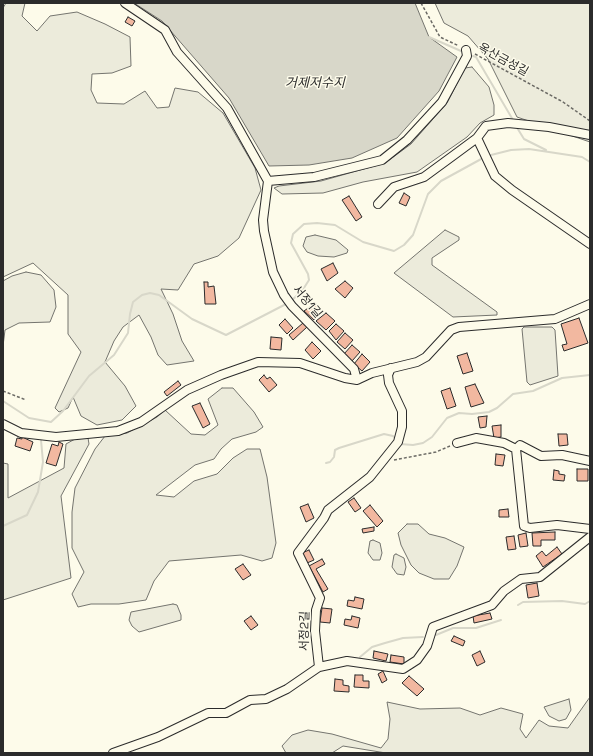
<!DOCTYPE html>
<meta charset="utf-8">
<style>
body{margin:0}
#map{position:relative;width:593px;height:756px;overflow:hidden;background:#fdfbea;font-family:"Space Grotesk",sans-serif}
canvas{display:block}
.frame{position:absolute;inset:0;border:4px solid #2b2b2b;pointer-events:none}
</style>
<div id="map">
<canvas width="593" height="756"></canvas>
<div class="frame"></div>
</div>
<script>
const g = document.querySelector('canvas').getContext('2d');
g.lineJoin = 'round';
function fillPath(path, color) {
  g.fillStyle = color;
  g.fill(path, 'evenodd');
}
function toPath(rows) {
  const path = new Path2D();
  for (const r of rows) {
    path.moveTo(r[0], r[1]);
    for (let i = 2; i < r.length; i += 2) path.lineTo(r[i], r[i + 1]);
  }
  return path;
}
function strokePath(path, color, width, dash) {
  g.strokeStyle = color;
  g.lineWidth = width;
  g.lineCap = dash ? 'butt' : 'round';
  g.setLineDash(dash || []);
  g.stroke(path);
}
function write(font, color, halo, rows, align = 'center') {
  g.font = font + ' "Space Grotesk","Noto Sans KR",sans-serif';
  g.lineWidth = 3;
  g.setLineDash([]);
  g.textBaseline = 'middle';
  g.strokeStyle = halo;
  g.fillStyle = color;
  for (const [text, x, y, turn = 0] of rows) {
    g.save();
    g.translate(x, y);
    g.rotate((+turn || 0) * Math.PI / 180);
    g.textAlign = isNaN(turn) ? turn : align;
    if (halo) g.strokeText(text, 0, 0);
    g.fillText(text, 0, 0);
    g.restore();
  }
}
const green = toPath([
 [6,3,25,3,22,16,37,31,50,16,77,12,105,24,130,37,131,66,112,73,92,74,91,90,97,103,124,104,145,91,157,108,169,107,175,88,198,92,223,113,255,168,261,190,239,238,218,256,194,264,178,290,161,289,173,314,182,341,194,361,167,365,158,355,151,337,139,315,123,327,114,341,105,362,125,386,136,406,122,420,97,425,81,416,73,397,68,408,59,412,55,408,81,352,68,334,68,295,33,263,3,277,3,8,6,3],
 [435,3,590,3,590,142,517,117,488,59,468,36,444,23,435,3],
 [472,67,489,87,494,105,494,115,480,123,467,137,417,172,363,182,323,193,282,194,274,188,279,186,321,181,385,163,411,144,447,103,465,68,472,67],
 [445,230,459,237,459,240,432,258,432,265,497,312,497,315,453,317,394,273,445,230],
 [315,235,336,240,348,250,347,253,334,257,318,256,307,252,303,246,306,237,315,235],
 [26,272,41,275,54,290,56,307,50,322,19,323,5,330,3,346,3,281,12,276,26,272],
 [524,327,552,327,555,330,558,376,530,385,527,382,522,329,524,327],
 [222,388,233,388,254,412,263,427,256,432,232,439,221,449,214,459,195,465,156,495,174,497,194,481,217,474,233,458,247,449,260,449,267,477,276,543,272,558,262,561,241,555,169,561,154,581,146,600,119,604,91,604,78,607,72,594,84,572,72,548,72,512,75,488,95,449,105,436,127,433,157,417,165,410,191,434,205,435,218,425,208,399,222,388],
 [88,438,89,444,61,496,71,578,3,600,3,463,8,464,8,498,64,468,66,444,75,439,88,438],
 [407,524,418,524,429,534,445,538,464,547,457,566,449,579,434,579,419,573,411,565,401,545,398,533,407,524],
 [373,540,380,543,382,553,380,560,373,560,368,553,370,541,373,540],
 [396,554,404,558,406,567,404,575,397,574,392,567,394,555,396,554],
 [173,604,177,605,181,615,181,620,139,632,132,626,129,620,131,612,173,604],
 [590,697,590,753,386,753,343,746,332,753,286,753,282,746,292,735,308,730,332,734,381,748,388,739,390,719,387,702,420,709,460,708,480,715,501,708,523,714,520,729,526,738,539,720,549,726,568,728,590,697],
 [569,699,571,710,566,719,559,721,549,716,544,707,569,699]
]);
const water = toPath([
 [134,3,415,3,429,37,457,57,439,91,397,138,352,158,309,165,269,166,229,98,162,21,134,3]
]);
const stream = toPath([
 [429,37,461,51],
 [473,56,476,57,513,120],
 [516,126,524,139,546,150],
 [487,156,511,150,529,149,582,157,590,162],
 [292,300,302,291,309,280,308,274,291,243,293,234,304,224,317,223,335,225,363,242,394,251,404,245,413,235,428,194,441,181,483,158],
 [3,401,29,418,51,422,63,411,89,376,114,355,128,333,130,314,133,302,142,295,150,293,159,295,192,319,226,335,288,303],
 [400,444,413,445,423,443,432,437,447,418,459,413,472,414,489,412,497,408,513,394,533,391,562,378,590,375],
 [326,463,330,462,334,457,335,450,339,448,384,434,393,436,396,439],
 [3,526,27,515,38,492,43,462,41,440],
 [518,605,523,602,562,601,585,604,590,601],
 [436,635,453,628,476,628,501,620],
 [360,657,372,647,385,643,403,638,423,637]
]);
const building = toPath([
 [128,17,135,21,132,26,125,22,128,17],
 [404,193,410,197,406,206,399,203,404,193],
 [349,196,362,217,356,221,342,200,349,196],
 [333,263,338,273,327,281,321,269,333,263],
 [345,281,353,288,345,298,335,289,345,281],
 [204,282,208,282,208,287,214,286,216,304,205,304,204,282],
 [315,303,323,310,314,320,304,311,315,303],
 [326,313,335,321,326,330,316,321,326,313],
 [579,318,588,343,564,351,562,345,567,344,561,324,579,318],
 [285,319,293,328,287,334,279,325,285,319],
 [303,323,307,327,293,340,289,335,303,323],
 [336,324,344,331,336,340,329,331,336,324],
 [345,333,353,340,345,349,337,342,345,333],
 [271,337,282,338,281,350,270,349,271,337],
 [312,342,321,351,313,359,305,350,312,342],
 [352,345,360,352,352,361,344,354,352,345],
 [467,353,473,371,463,374,457,356,467,353],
 [362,354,370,362,362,371,354,364,362,354],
 [264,375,267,379,270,377,277,385,269,392,259,380,264,375],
 [178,381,181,385,167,396,164,392,178,381],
 [475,384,484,403,471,407,465,387,475,384],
 [450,388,456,406,447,409,441,391,450,388],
 [200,403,210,424,203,428,192,406,200,403],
 [487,416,486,427,480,428,478,417,487,416],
 [501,425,501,437,494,438,492,426,501,425],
 [558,434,567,434,568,445,559,446,558,434],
 [22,437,33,442,30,451,15,446,17,438,22,439,22,437],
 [59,442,63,444,56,466,46,463,52,444,58,446,59,442],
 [496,454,505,455,503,466,495,465,496,454],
 [577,469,588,469,588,481,577,481,577,469],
 [554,470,559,471,559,474,565,475,564,481,553,480,554,470],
 [354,498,361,508,355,512,348,502,354,498],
 [308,504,314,518,306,522,300,507,308,504],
 [370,505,383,521,377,527,363,511,370,505],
 [508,509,509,517,499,517,499,510,508,509],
 [374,527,374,531,363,533,362,529,374,527],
 [555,532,555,540,541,540,541,546,533,546,532,533,555,532],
 [526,533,528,546,520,547,518,535,526,533],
 [514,536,516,549,508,550,506,537,514,536],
 [557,547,562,554,543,567,536,556,542,551,546,556,557,547],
 [309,550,314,560,307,563,302,553,309,550],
 [322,559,325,564,316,569,328,589,323,592,309,566,322,559],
 [243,564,251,575,243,580,235,569,243,564],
 [537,583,539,596,528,598,526,585,537,583],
 [355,597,364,599,362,609,347,606,348,600,354,601,355,597],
 [322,608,332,609,330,623,320,622,322,608],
 [490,613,492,619,474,623,473,616,490,613],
 [251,616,258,625,251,630,244,621,251,616],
 [352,616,360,618,358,628,344,625,345,619,351,620,352,616],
 [454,636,465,641,463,646,451,641,454,636],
 [374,651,388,654,386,661,373,658,374,651],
 [480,651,485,662,477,666,472,655,480,651],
 [391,655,404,657,404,664,390,662,391,655],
 [383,671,387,680,382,683,378,674,383,671],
 [355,675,363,675,363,681,369,681,369,688,354,687,355,675],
 [409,676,424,689,417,696,402,683,409,676],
 [335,679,343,680,343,685,349,686,349,692,334,691,335,679]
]);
const path = toPath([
 [421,3,440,37,459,46],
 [475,54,563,102,590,121],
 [3,391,26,400],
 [394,460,436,452,450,446]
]);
const minor = toPath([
 [125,3,165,30,177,52,227,108,268,181,263,220,264,231,273,272,284,295,292,306,354,369,357,380],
 [477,138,495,176,512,190,590,244],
 [268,181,314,177,382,160,407,140,442,102,467,56,466,50],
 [378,204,394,187,424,177,454,155,477,138,486,126,508,123,549,127,590,135],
 [391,368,388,375,389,383,402,411,402,427,398,442,370,477,328,510,324,518,298,553,320,598,316,610,315,631,319,667,347,661,403,669,417,660,427,646,433,627,492,605,504,591,521,579,540,577,590,537],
 [3,424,21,433,56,437,118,431,141,422,187,390,221,375,258,362,300,363,345,378,357,380,372,373,417,362,426,357,451,330,459,327,555,319,590,304],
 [457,443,476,438,504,443,516,449],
 [590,461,562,455,541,456,520,445,516,449,524,526,530,528,557,525,590,529],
 [113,753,158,737,208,713,226,713,250,700,266,699,287,689,319,667]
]);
const streetNames = [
 ["옥산금성길",503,60,29],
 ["서정1길",307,302,50],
 ["서정2길",305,631,-89]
];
const waterNames = [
 ["거제저수지",315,83]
];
fillPath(green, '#ecebdb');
strokePath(green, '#74746e', 1);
fillPath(water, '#d8d7c9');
strokePath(water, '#74746e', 1);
strokePath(stream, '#d8d7c9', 2);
fillPath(building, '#f2b8a0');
strokePath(building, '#2b2b2b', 1);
strokePath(minor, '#2b2b2b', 10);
strokePath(path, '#6a6964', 1.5, [3, 2]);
strokePath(minor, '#fdfbea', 8);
write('12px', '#2b2b2b', '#fdfbea', streetNames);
write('italic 13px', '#2b2b2b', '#fdfbea', waterNames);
</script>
